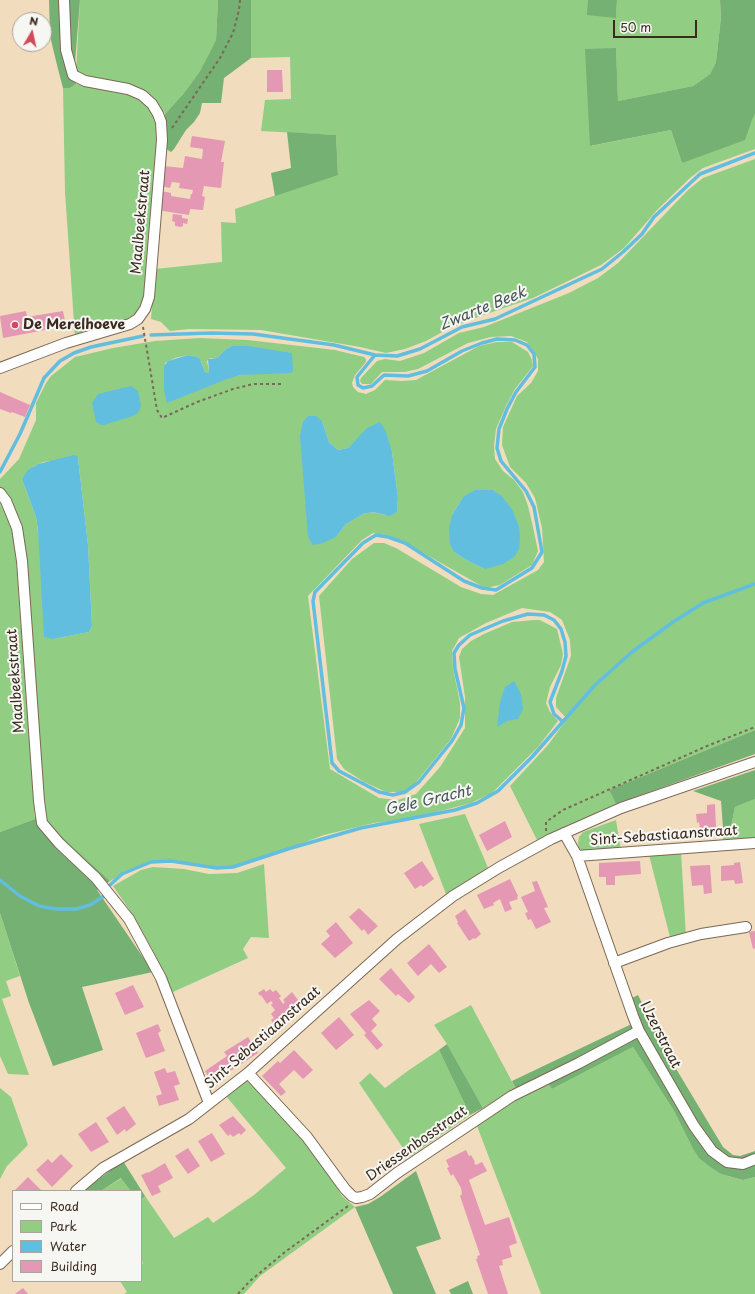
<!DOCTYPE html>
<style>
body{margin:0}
#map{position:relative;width:755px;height:1294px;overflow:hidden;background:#f1dcbd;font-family:"Playpen Sans",sans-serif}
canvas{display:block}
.legend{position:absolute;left:12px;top:1190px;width:130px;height:92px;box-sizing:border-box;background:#f6f6f2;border:1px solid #aba49d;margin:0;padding:5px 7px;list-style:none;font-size:12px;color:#3b2a1e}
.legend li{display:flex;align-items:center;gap:8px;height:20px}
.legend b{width:20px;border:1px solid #aba49d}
.north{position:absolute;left:12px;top:12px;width:40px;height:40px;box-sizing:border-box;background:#f6f6f2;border:1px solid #aba49d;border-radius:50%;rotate:9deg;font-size:11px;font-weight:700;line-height:16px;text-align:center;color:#3b2a1e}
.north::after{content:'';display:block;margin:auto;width:14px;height:18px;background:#d1495b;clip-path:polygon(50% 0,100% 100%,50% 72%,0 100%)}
.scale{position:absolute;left:613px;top:20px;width:84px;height:18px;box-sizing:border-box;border:2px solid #3b2a1e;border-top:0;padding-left:5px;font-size:12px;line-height:14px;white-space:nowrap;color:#3b2a1e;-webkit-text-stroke:3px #f6f6f2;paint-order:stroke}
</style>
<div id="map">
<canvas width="755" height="1294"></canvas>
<ul class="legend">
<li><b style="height:5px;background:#fff"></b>Road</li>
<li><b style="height:11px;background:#91ce84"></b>Park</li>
<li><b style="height:11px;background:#61bedf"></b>Water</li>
<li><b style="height:11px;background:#e498b4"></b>Building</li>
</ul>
<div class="north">N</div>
<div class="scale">50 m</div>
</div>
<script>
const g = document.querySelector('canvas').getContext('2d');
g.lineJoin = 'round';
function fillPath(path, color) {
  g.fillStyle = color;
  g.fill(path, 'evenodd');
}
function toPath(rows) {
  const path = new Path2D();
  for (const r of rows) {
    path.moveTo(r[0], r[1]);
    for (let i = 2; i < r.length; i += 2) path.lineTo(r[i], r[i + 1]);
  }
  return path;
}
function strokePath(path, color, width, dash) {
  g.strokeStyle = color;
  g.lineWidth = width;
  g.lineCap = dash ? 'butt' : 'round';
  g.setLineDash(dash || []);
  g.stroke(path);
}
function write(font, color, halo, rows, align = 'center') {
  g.font = font + ' "Playpen Sans",sans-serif';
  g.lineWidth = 4;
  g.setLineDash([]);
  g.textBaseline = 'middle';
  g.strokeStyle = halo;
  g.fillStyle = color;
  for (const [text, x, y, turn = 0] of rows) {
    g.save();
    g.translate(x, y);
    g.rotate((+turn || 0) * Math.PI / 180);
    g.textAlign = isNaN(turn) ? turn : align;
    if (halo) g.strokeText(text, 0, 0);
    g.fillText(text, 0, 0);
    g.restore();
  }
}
const green = toPath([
 [80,0,218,0,216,40,200,71,184,93,165,114,154,99,80,75,76,71],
 [251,0,588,0,588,14,616,17,617,0,720,0,721,17,716,62,710,74,693,86,618,101,616,48,591,146,671,130,682,163,752,120,755,114,755,149,703,168,690,178,658,209,624,248,601,265,533,298,472,319,446,330,426,341,405,349,386,353,360,347,261,330,189,329,170,331,161,322,151,319,155,269,222,262,221,222,236,223,235,209,338,174,336,135,261,131,265,100,291,99,290,57,251,58],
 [76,84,133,96,141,100,148,105,156,120,159,130,146,289,142,307,131,320,75,337,65,192,63,88,70,88],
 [755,159,755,730,609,790,616,804,537,840,510,786,548,745,567,719,556,707,556,698,571,656,570,640,562,620,550,612,522,608,486,623,459,638,452,651,453,668,460,703,460,718,451,739,413,786,402,792,386,792,364,782,344,769,337,759,319,596,352,559,374,543,384,543,396,548,461,587,481,594,493,595,538,570,544,562,542,528,535,498,526,483,510,467,502,445,503,427,517,396,531,383,538,371,538,359,527,342,511,336,491,337,468,343,418,369,405,372,382,372,371,384,362,384,360,381,361,378,377,361,385,359,400,361,424,353,459,333,484,327,569,293,598,278,618,263,688,190,703,178],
 [200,338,248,340,335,350,364,357,366,359,366,362,355,375,352,383,353,387,358,392,366,394,375,390,385,380,402,381,416,380,479,346,497,342,512,342,528,352,532,360,533,366,515,389,506,406,496,429,494,446,495,459,503,471,514,480,523,492,528,506,533,527,538,551,532,565,500,585,485,588,404,542,385,535,373,533,362,540,308,596,330,769,379,798,398,800,416,794,440,767,465,728,465,697,459,657,462,649,471,641,484,634,512,622,534,620,540,620,557,629,563,654,561,665,550,687,546,703,550,712,558,721,538,747,492,793,471,803,414,818,374,823,324,835,284,850,232,867,209,866,169,861,152,861,127,871,110,881,66,842,53,829,46,817,31,649,25,571,6,495,0,488,0,479,19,459,36,420,36,403,46,383,51,376,65,365,75,357,113,348,155,341],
 [232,346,236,347,252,373,164,390,165,363,175,358,188,355,194,356,201,361,205,372,208,373,209,371,207,361,210,358,217,358,226,349],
 [322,421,329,442,338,450,348,448,357,439,392,452,398,498,397,512,385,515,373,512,363,514,346,524,336,537],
 [78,458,88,545,92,626,89,632,53,639,36,517,22,479,34,466,43,462],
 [463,497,485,569,468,561,454,552,452,515],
 [0,503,14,532,35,819,0,832],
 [755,799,755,841,723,844,723,828,731,827,735,807],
 [465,814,489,870,446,894,419,824],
 [616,820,621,851,581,851,579,848,578,843,579,837,583,832],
 [681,852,686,936,671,941,649,855],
 [264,864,269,938,251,937,243,949,248,958,173,992,151,947,131,912,113,886,141,870,153,867,184,869,209,874,237,873],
 [0,913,20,976,6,981,11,996,2,999,29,1075,8,1074,0,1056],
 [471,1005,516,1089,483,1108,447,1044,434,1025],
 [633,1047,674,1111,692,1147,721,1174,743,1180,755,1177,755,1294,541,1294,477,1126,496,1111,517,1098,548,1083,552,1089],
 [439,1050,470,1115,409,1157,359,1083,370,1073,385,1088,409,1070],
 [250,1080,311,1147,342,1196,355,1207,260,1276,244,1294,124,1294,127,1292,120,1281,141,1281,141,1265,143,1263,141,1260,141,1200,145,1196,174,1238,208,1217,213,1223,254,1195,286,1168,226,1096,246,1081],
 [0,1088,11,1097,28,1145,7,1166,0,1179],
 [122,1178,131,1191,101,1191]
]);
const forest = toPath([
 [49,0,80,0,75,63,76,84,70,88,63,88,58,69,50,36],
 [218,0,251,0,251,58,224,78,221,103,202,103,200,113,194,122,186,130,174,149,171,152,166,149,165,114,184,93,200,71,216,40],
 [588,0,617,0,616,18,587,15],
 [720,0,755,0,755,114,752,120,745,140,682,163,671,130,590,146,585,49,616,48,618,101,693,86,710,74,716,62,721,17],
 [287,132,336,135,338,175,275,196,271,173,291,168],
 [755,730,755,754,616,804,609,790],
 [755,770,755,799,735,807,731,827,723,828,721,801,693,791],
 [45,810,46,817,53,829,110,881,97,890,153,972,82,987,103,1050,53,1066,29,1003,0,913,0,832,35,819,35,811],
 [638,995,666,1052,723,1147,733,1155,740,1156,755,1151,755,1177,743,1180,721,1174,709,1166,699,1158,692,1147,674,1111,633,1047,552,1089,543,1076,516,1089,512,1081,640,1020,632,998],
 [447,1044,483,1108,470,1115,439,1050],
 [123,1161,145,1196,141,1200,141,1191,131,1191,121,1178,101,1191,83,1191],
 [416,1171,441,1239,416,1247,436,1294,393,1294,355,1207,368,1204,380,1197],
 [468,1281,473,1294,451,1294,449,1290]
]);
const water = toPath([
 [232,346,248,346,292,353,293,371,291,373,241,375,227,379,167,403,164,390,164,366,168,361,188,355,194,356,200,359,205,372,208,373,209,371,208,359,217,358,226,349],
 [131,386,138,391,141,406,138,413,133,416,104,425,101,425,96,422,92,403,98,394],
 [308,416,316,416,322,421,329,442,338,450,348,448,367,428,380,422,386,432,392,452,398,498,397,512,390,516,373,512,363,514,346,524,336,537,323,543,313,545,308,537,300,436,303,422],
 [74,455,77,456,78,458,88,545,92,626,89,632,53,639,44,637,38,530,36,517,22,479,28,470,38,464],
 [475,490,492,490,502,496,513,511,519,527,520,539,519,549,514,557,503,564,485,569,468,561,454,552,450,544,449,528,452,515,463,497],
 [514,681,521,694,523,709,518,719,507,721,497,727,500,702,505,687]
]);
const stream = toPath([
 [151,335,211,333,253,334,334,345,375,355,397,356,420,349,462,327,495,319,602,269,623,252,642,234,654,217,700,174,755,153],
 [375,355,357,377,358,385,363,388,372,386,384,375,408,376,427,371,462,351,482,343,497,339,515,340,527,345,534,354,535,367,516,392,507,409,499,429,497,448,501,461,526,491,534,507,542,552,532,568,496,590,482,588,464,581,405,543,388,537,376,535,363,543,315,592,313,601,332,763,339,771,379,792,393,795,405,792,419,782,435,762,452,741,461,725,464,708,455,669,454,653,459,645,470,635,503,621,528,614,544,615,554,620,561,629,565,642,566,656,562,671,550,702,554,714,562,721],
 [0,472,20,434,44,378,60,361,74,353,91,347,143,336],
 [0,880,20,896,39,906,56,909,76,909,90,905,104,896],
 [110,885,122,874,151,862,171,861,217,868,233,867,291,848,361,828,455,810,477,803,498,791,532,757,595,685,632,652,673,622,703,603,755,584]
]);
const building = toPath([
 [267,70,282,70,283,92,267,92],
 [192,136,225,141,221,162,224,162,221,188,204,186,202,196,205,197,203,210,190,209,189,215,157,210,161,191,171,193,171,196,190,199,191,194,192,194,193,190,179,188,180,183,172,182,170,188,161,186,164,166,183,168,185,156,202,159,203,149,190,147],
 [173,214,182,215,182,218,188,219,187,224,183,223,183,226,181,227,175,226,175,222,172,221],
 [26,311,27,317,63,311,66,326,3,338,0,316],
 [0,392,30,405,25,417,12,412,11,413,0,409],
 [715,804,716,828,700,829,699,822,697,823,696,814,707,813,707,805],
 [505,821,512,837,487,851,479,835],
 [422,861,434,879,423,887,421,885,415,889,404,873],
 [640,861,641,874,615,876,615,885,606,885,606,877,599,877,599,863],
 [740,862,743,883,735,884,734,880,721,881,721,866,734,865,734,863],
 [710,865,712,893,704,894,703,885,692,886,690,866],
 [510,879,518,896,517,897,518,899,509,902,512,909,505,912,500,899,493,903,494,905,484,909,477,895],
 [537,881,548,907,544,908,551,922,536,929,531,919,528,920,525,913,528,912,521,897,535,891,532,882],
 [359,908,378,926,368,935,364,929,362,931,349,917],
 [465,909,481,934,475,939,474,938,469,941,457,923,458,922,455,916],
 [336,922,353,943,335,958,321,944,330,936,326,931],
 [755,931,755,948,753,949,749,932],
 [429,944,447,967,439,973,431,964,418,976,407,963],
 [391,968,415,997,409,1003,398,994,396,996,379,979],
 [133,985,144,1007,125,1015,115,993],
 [264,989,266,992,270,989,273,992,276,990,281,996,279,998,283,1004,285,1002,283,1000,292,992,301,1004,275,1026,271,1020,274,1018,271,1014,275,1010,271,1005,273,1003,271,1001,267,1004,261,995,260,996,258,993],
 [369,1000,380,1011,372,1019,377,1025,371,1031,383,1045,377,1050,364,1035,366,1033,350,1014],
 [339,1017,354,1035,336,1050,321,1033],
 [158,1024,161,1031,158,1033,165,1051,146,1058,136,1033],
 [248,1037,258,1053,212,1083,205,1071,227,1056,224,1052],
 [294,1050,313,1070,303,1079,294,1070,279,1084,286,1092,281,1096,262,1076,278,1061,280,1063],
 [165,1068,167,1073,175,1071,180,1084,174,1086,179,1100,159,1106,156,1096,162,1094,154,1072],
 [124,1106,136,1124,126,1132,125,1129,117,1135,106,1118],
 [233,1116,246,1130,241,1135,239,1133,233,1137,230,1134,228,1136,219,1125],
 [96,1122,109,1142,91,1152,78,1134],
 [212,1133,225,1154,211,1162,198,1141],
 [188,1148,200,1166,188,1174,175,1156],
 [466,1150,469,1156,471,1155,475,1162,474,1163,476,1165,482,1162,487,1171,469,1180,485,1225,509,1217,517,1243,509,1246,512,1257,502,1260,503,1265,499,1266,508,1294,488,1294,476,1259,478,1258,477,1256,480,1255,460,1196,462,1194,461,1188,453,1174,451,1176,447,1168,449,1167,446,1160],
 [61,1154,73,1166,52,1187,36,1170,48,1159,52,1163],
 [165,1163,173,1178,158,1186,161,1192,152,1196,141,1175,148,1172,148,1173],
 [28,1177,42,1191,16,1191,15,1190],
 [23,1288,28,1294,15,1294]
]);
const path = toPath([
 [172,128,220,58,233,33,239,10,240,0],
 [143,327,157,410,162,418,197,402,233,389,253,384,282,384],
 [546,831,546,822,563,810,707,746,755,727],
 [238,1294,250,1281,285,1252,348,1206]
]);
const minor = toPath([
 [0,368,66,343,130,324,138,319,145,309,149,297,162,140,161,122,158,114,152,104,142,95,128,89,85,81,73,75,66,50,64,0],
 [0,493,6,501,17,528,22,561,39,801,42,823,59,843,96,878,129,919,161,978,209,1103],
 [564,833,577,856,633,1016,639,1031,694,1126,712,1151,727,1162,743,1164,755,1159],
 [577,856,755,843],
 [614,963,668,943,701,934,746,927],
 [248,1073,307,1137,345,1189,352,1196,356,1198,362,1197,370,1194,397,1173,512,1096,579,1063,639,1031],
 [76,1191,103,1168,189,1119,248,1073,397,939,453,896,500,867,551,839,621,808,755,762],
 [0,1264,13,1251]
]);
const markers = [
 [15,325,4,"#d1495b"]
];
const streetNames = [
 ["Maalbeekstraat",141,222,-85],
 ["Maalbeekstraat",16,681,-94],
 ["Sint-Sebastiaanstraat",664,836,-4],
 ["IJzerstraat",660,1035,63],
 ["Sint-Sebastiaanstraat",263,1038,-41],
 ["Driessenbosstraat",417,1144,-35]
];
const poiNames = [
 ["De Merelhoeve",23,325]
];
const waterNames = [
 ["Zwarte Beek",483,309,-22],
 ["Gele Gracht",428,801,-13]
];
fillPath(green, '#91ce84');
fillPath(forest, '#74b172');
fillPath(water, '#61bedf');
strokePath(stream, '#61bedf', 3.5);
fillPath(building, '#e498b4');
strokePath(minor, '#7b6856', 12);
strokePath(path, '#7b6856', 2, [3, 3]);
strokePath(minor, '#fff', 10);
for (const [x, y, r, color] of markers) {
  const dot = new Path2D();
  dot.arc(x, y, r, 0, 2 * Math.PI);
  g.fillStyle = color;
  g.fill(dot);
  strokePath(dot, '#f6f6f2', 1.5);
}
write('14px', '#3b2a1e', '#f6f6f2', streetNames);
write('bold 14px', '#3b2a1e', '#f6f6f2', poiNames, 'left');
write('italic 15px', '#465658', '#f6f6f2', waterNames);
</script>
